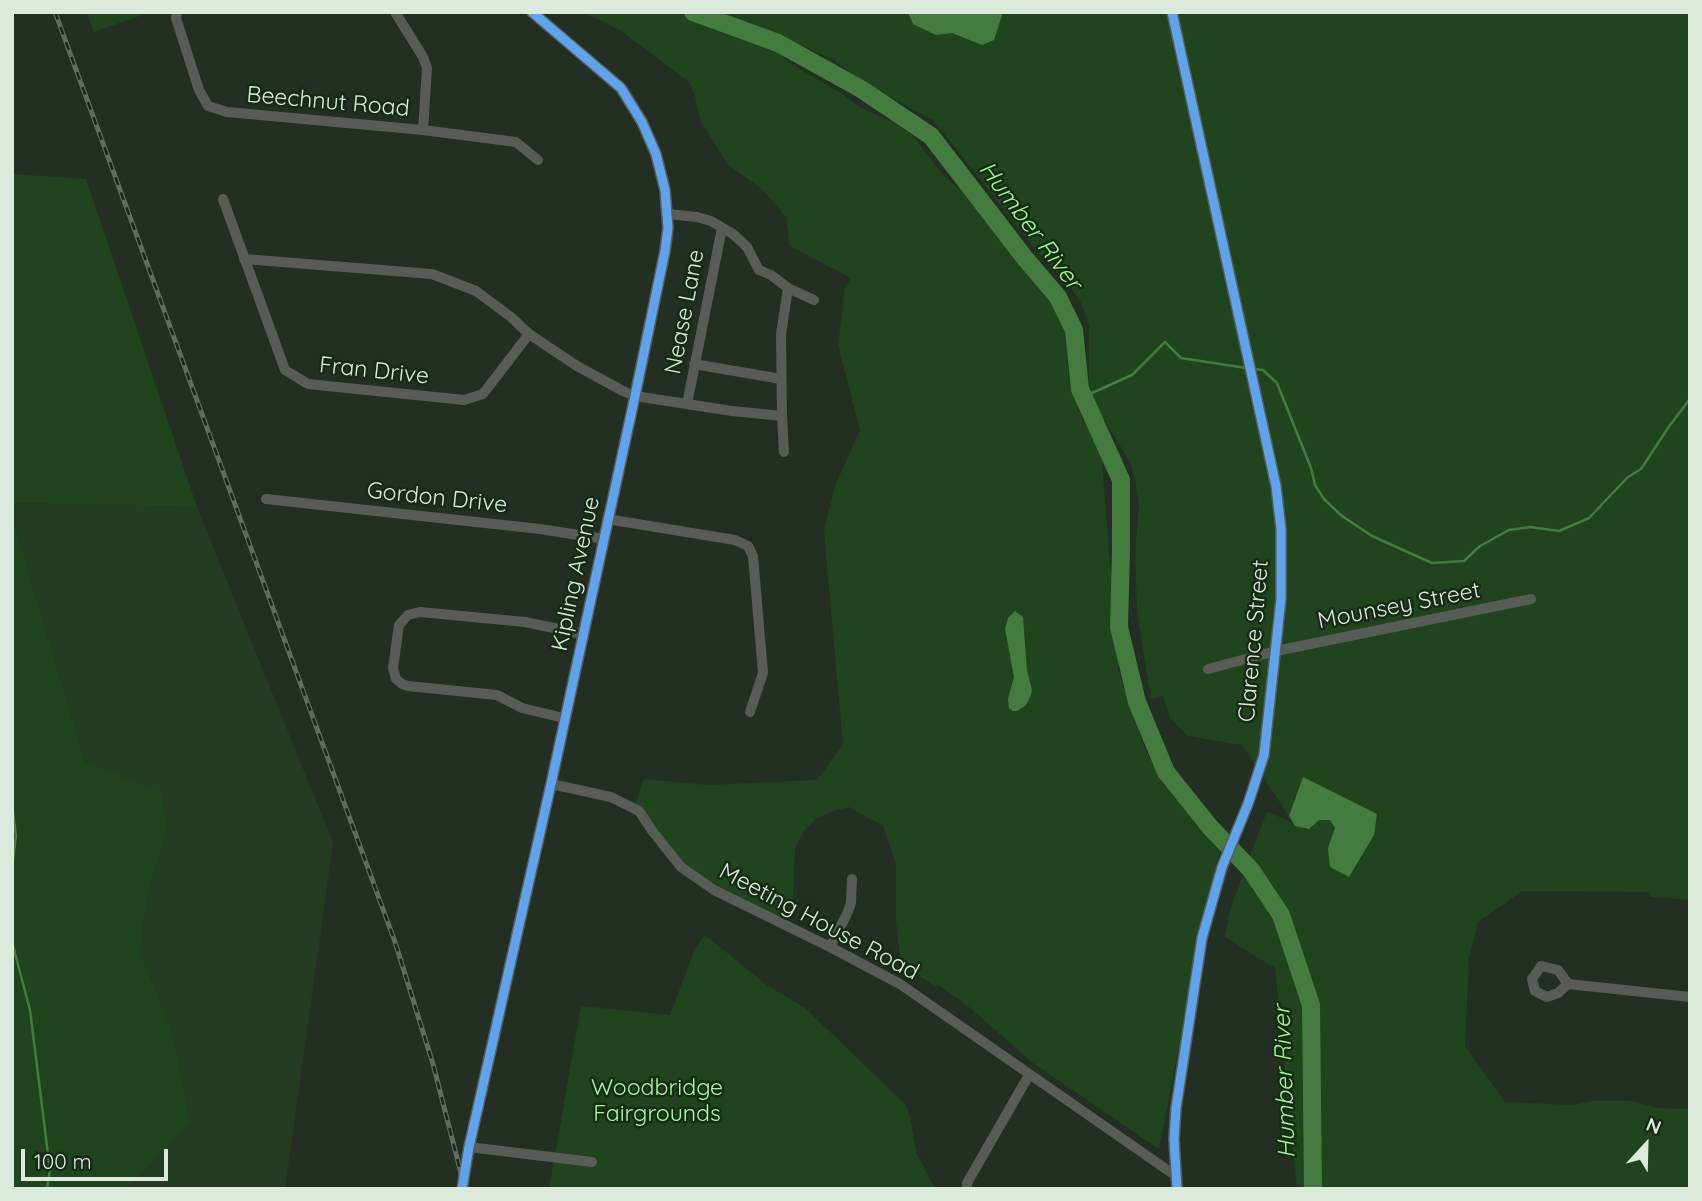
<!DOCTYPE html>
<style>
body{margin:0}
#map{position:relative;width:1702px;height:1201px;overflow:hidden;background:#242f23;font-family:Quicksand,sans-serif}
canvas{display:block}
.frame{position:absolute;inset:0;border:14px solid #dceadb;pointer-events:none}
.north{position:absolute;left:1611px;top:1110px;width:70px;height:70px;-webkit-text-stroke:5px #162b14;paint-order:stroke;rotate:22deg;font-size:19px;font-weight:700;line-height:28px;text-align:center;color:#dceadb}
.north::after{content:'';display:block;margin:auto;width:24px;height:32px;background:#dceadb;clip-path:polygon(50% 0,100% 100%,50% 72%,0 100%)}
.scale{position:absolute;left:21px;top:1149px;width:147px;height:32px;box-sizing:border-box;border:4px solid #dceadb;border-top:0;padding-left:9px;font-size:21px;line-height:24px;white-space:nowrap;color:#dceadb;-webkit-text-stroke:5px #162b14;paint-order:stroke}
</style>
<div id="map">
<canvas width="1702" height="1201"></canvas>
<div class="frame"></div>
<div class="north">N</div>
<div class="scale">100 m</div>
</div>
<script>
const g = document.querySelector('canvas').getContext('2d');
g.lineJoin = 'round';
function fillPath(path, color) {
  g.fillStyle = color;
  g.fill(path, 'evenodd');
}
function toPath(rows) {
  const path = new Path2D();
  for (const r of rows) {
    path.moveTo(r[0], r[1]);
    for (let i = 2; i < r.length; i += 2) path.lineTo(r[i], r[i + 1]);
  }
  return path;
}
function strokePath(path, color, width, dash) {
  g.strokeStyle = color;
  g.lineWidth = width;
  g.lineCap = dash ? 'butt' : 'round';
  g.setLineDash(dash || []);
  g.stroke(path);
}
function write(font, color, halo, rows, align = 'center') {
  g.font = font + ' Quicksand,sans-serif';
  g.lineWidth = 5;
  g.setLineDash([]);
  g.textBaseline = 'middle';
  g.strokeStyle = halo;
  g.fillStyle = color;
  for (const [text, x, y, turn = 0] of rows) {
    g.save();
    g.translate(x, y);
    g.rotate((+turn || 0) * Math.PI / 180);
    g.textAlign = isNaN(turn) ? turn : align;
    if (halo) g.strokeText(text, 0, 0);
    g.fillText(text, 0, 0);
    g.restore();
  }
}
const built = toPath([
 [12,503,197,507,333,843,285,1189,127,1189,190,1123,172,1030,140,952,148,892,167,830,85,762,12,516]
]);
const green = toPath([
 [86,12,151,12,94,32],
 [583,12,685,12,777,50,788,62,844,95,859,107,896,124,914,137,944,176,975,203,1033,273,1064,312,1069,378,1083,422,1097,441,1102,461,1110,564,1116,593,1118,669,1145,749,1164,784,1220,852,1199,935,1191,985,1159,1149,1033,1063,969,1007,937,984,936,987,901,964,896,922,896,864,883,826,849,807,833,811,816,819,804,831,795,848,793,900,775,924,687,875,634,808,644,779,708,785,817,780,843,745,824,531,835,486,860,430,838,345,845,288,851,278,790,246,786,217,762,189,728,165,700,120,695,96,689,82,620,30],
 [720,12,1690,12,1690,900,1651,897,1649,892,1522,891,1478,922,1469,958,1465,1046,1505,1102,1572,1105,1592,1101,1631,1101,1658,1108,1690,1109,1690,1189,1297,1189,1275,968,1225,937,1230,910,1267,811,1300,827,1319,820,1330,820,1335,828,1358,855,1303,777,1289,816,1242,745,1188,736,1170,718,1163,696,1151,699,1137,611,1135,554,1139,505,1136,484,1131,464,1089,394,1089,324,1081,303,1071,288,1037,251,934,121,864,83,833,59],
 [12,174,86,179,197,507,12,503],
 [12,516,85,762,161,793,167,830,148,892,140,952,172,1030,190,1123,127,1189,12,1189],
 [705,935,768,986,805,1008,906,1105,910,1116,916,1152,935,1189,549,1189,581,1006,670,1015,695,949]
]);
const water = toPath([
 [908,12,1003,12,994,40,982,45,952,33,936,35,913,24],
 [1015,611,1023,617,1027,670,1032,690,1031,695,1026,705,1017,711,1013,711,1009,708,1008,699,1014,677,1005,629,1008,618],
 [1303,777,1377,814,1374,835,1349,877,1330,867,1328,848,1335,828,1330,820,1319,820,1309,829,1295,826,1289,816]
]);
const stream = toPath([
 [1253,369,1263,370,1277,383,1311,468,1315,485,1324,499,1342,516,1372,536,1432,563,1464,561,1480,546,1509,530,1530,527,1559,531,1589,518,1628,477,1641,469,1670,425,1690,399],
 [1083,397,1132,375,1165,342,1181,358,1246,368],
 [12,804,16,836,12,867],
 [12,942,30,1010,50,1170,47,1189]
]);
const river = toPath([
 [693,12,778,43,861,89,931,136,1024,257,1058,297,1074,330,1080,389,1121,480,1121,551,1119,627,1137,702,1166,772,1210,827,1251,870,1281,915,1311,1005,1313,1189]
]);
const minor = toPath([
 [177,12,176,18,199,90,208,106,227,112,423,130,516,142,538,160],
 [395,12,423,57,427,68,423,130],
 [223,199,285,370,308,384,464,400,483,394,529,334],
 [244,259,432,274,476,291,511,317,529,334,577,366,623,391,635,396,732,411,782,416,781,334,788,288,771,275,759,270,747,247,733,234,711,221,697,217,668,214],
 [788,288,814,300],
 [694,364,781,379],
 [687,404,722,228],
 [782,416,784,452],
 [266,499,540,529,604,539],
 [607,519,735,540,748,546,753,556,763,673,750,712],
 [1208,669,1276,651,1531,599],
 [564,718,522,708,497,695,408,686,402,684,396,679,393,668,399,625,408,615,420,612,525,622,583,634],
 [551,784,611,797,639,811,653,832,681,867,714,890,830,947,900,984,1176,1176],
 [830,947,847,914,851,903,852,879],
 [1568,984,1558,970,1541,966,1532,979,1535,991,1547,997,1558,993,1568,984,1690,997],
 [469,1147,592,1162],
 [967,1189,967,1183,1029,1075]
]);
const tertiary = toPath([
 [1172,12,1276,486,1281,529,1281,599,1264,755,1248,804,1222,867,1202,938,1176,1108,1174,1139,1177,1189],
 [462,1189,469,1147,551,784,635,396,665,251,668,228,665,190,656,154,642,122,621,88,532,12]
]);
const rail = toPath([
 [55,12,395,942,433,1064,465,1189]
]);
const cycleway = toPath([
 [1172,12,1276,486,1281,529,1281,599,1264,755,1248,804,1222,867,1202,938,1176,1108,1174,1139,1177,1189],
 [462,1189,469,1147,551,784,635,396,665,251,668,228,665,190,656,154,642,122,621,88,532,12]
]);
const streetNames = [
 ["Beechnut Road",328,102,5],
 ["Nease Lane",685,312,-79],
 ["Fran Drive",374,371,6],
 ["Gordon Drive",437,498,6],
 ["Kipling Avenue",576,574,-78],
 ["Mounsey Street",1399,606,-11],
 ["Clarence Street",1254,641,-85],
 ["Meeting House Road",819,922,28]
];
const parkNames = [
 ["Woodbridge",657,1088],
 ["Fairgrounds",657,1114]
];
const waterNames = [
 ["Humber River",1030,226,53],
 ["Humber River",1285,1082,-92]
];
fillPath(built, '#243d22');
fillPath(green, '#20441e');
fillPath(water, '#447c3f');
strokePath(stream, '#447c3f', 2.5);
strokePath(river, '#447c3f', 18);
strokePath(minor, '#575c57', 10);
strokePath(tertiary, '#575c57', 12);
strokePath(rail, '#636a63', 5);
strokePath(rail, '#162b14', 2.5, [8]);
strokePath(cycleway, '#60a3ed', 9);
write('23px', '#dceadb', '#162b14', streetNames);
write('23px', '#a6fa9e', '#162b14', parkNames);
write('italic 24px', '#a0f499', '#162b14', waterNames);
</script>
